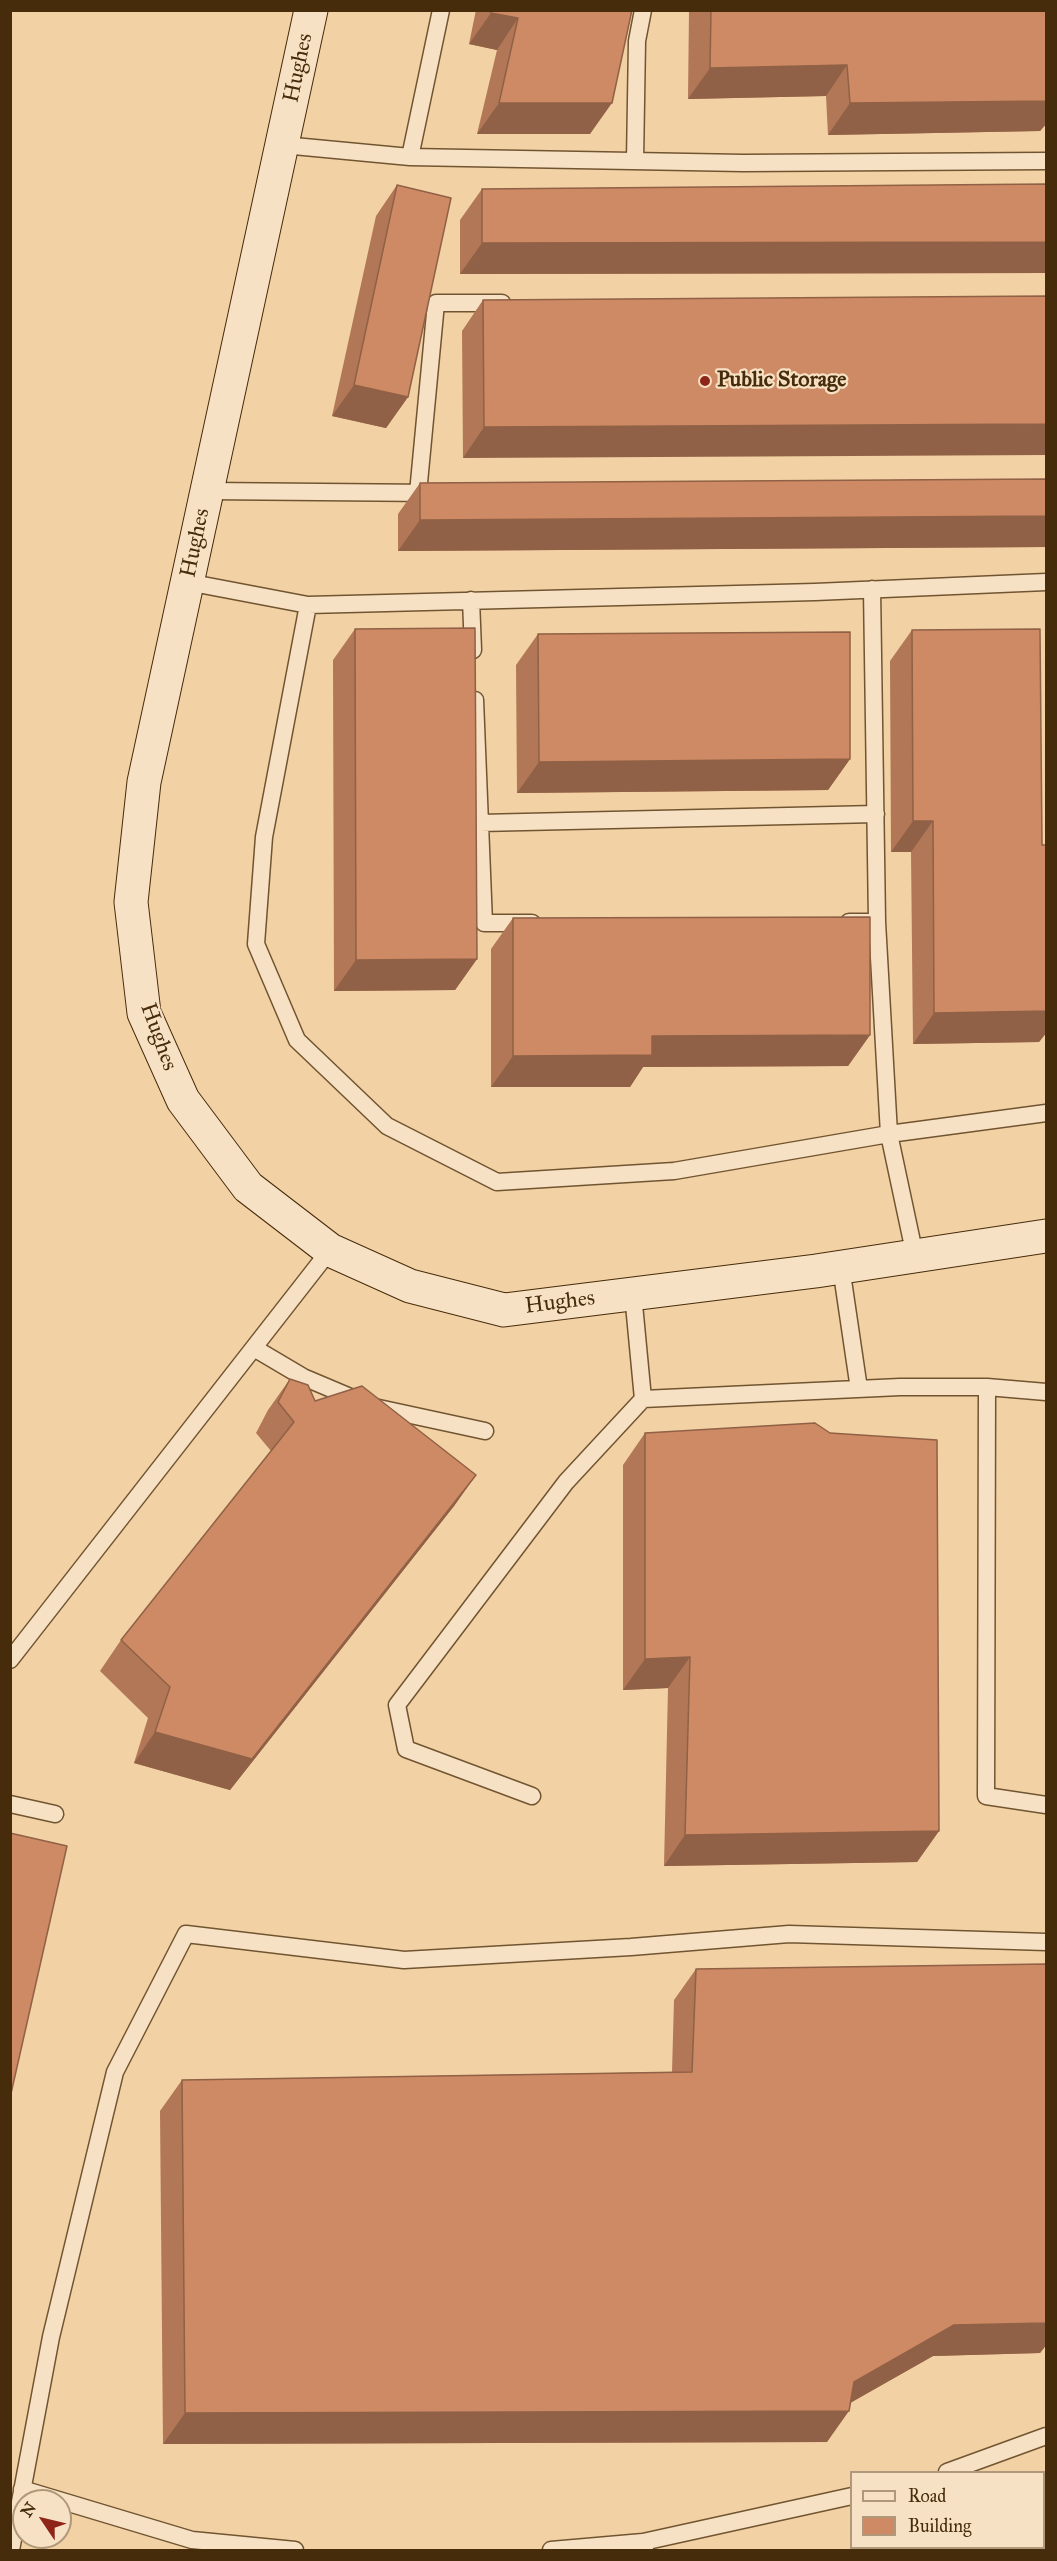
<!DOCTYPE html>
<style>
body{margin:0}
#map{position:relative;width:1057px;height:2561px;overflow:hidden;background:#f2d1a4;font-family:"IM FELL Great Primer",serif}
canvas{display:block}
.frame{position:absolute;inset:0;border:12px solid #462c0b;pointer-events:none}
.legend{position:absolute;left:850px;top:2471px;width:195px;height:78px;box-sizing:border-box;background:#f7e1c4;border:2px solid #b0997a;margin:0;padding:8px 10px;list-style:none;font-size:18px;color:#462c0b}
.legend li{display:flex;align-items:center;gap:12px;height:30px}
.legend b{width:30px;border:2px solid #b0997a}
.north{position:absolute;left:12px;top:2489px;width:60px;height:60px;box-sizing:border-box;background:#f7e1c4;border:2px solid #b0997a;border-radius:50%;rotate:305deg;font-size:16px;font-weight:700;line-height:24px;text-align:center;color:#462c0b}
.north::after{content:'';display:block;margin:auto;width:21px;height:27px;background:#8f2418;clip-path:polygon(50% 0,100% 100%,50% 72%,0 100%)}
</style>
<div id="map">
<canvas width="1057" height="2561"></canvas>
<div class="frame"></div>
<ul class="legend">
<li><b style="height:8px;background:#f7e1c4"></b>Road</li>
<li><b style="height:16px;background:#ce8a64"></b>Building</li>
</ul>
<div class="north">N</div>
</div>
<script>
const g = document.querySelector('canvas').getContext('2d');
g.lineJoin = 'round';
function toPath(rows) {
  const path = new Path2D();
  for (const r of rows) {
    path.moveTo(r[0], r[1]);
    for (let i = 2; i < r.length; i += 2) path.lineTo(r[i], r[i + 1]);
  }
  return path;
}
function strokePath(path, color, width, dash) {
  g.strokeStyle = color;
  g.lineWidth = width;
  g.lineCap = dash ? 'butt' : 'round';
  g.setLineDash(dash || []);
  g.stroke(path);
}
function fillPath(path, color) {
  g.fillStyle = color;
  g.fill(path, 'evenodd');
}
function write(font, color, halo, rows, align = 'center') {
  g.font = font + ' "IM FELL Great Primer",serif';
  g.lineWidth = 4.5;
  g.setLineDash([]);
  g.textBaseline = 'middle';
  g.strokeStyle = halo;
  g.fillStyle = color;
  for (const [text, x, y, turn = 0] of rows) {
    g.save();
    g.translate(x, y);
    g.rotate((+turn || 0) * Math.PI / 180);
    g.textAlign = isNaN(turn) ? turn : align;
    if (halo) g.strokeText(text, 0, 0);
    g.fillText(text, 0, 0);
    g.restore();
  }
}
const lane = toPath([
 [283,145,410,157,743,163,1046,161],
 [410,157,441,10],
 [635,161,637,41,643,10],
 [207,491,434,493],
 [418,493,436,303,502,303],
 [187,582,308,605,815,592,1046,582],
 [471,600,473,650],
 [308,605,264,837,256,944,297,1040,387,1126,497,1182,674,1171,889,1134,1046,1113],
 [475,700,484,923,532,923],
 [480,823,876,814],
 [849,922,877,922,872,589],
 [877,922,889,1134,915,1256],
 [841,1267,859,1389],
 [254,1348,303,1377,374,1407,485,1431],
 [987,1387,986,1796,1046,1805],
 [643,1399,900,1387,987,1387,1046,1392],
 [10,1660,330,1250],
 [532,1796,406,1749,397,1705,566,1482,643,1399,633,1294],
 [10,1804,55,1814],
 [947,2472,1046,2436],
 [22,2489,192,2540,295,2550],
 [11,2550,51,2337,115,2072,186,1934,404,1960,631,1947,789,1934,1046,1942],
 [551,2550,643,2542],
 [645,2550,643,2542,852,2496]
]);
const secondary = toPath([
 [311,10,144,782,131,902,144,1013,183,1100,248,1187,330,1250,410,1286,504,1310,816,1271,1046,1236]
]);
const wall = toPath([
 [476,10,632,10,590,134,477,134,497,50,469,44],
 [689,10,1047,10,1047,123,1040,131,828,135,826,96,688,99],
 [1047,184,1047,273,460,274,460,220,482,189],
 [397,185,408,397,386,428,332,416,376,216],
 [1047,296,463,458,462,331,483,300],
 [1047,479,1047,547,398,551,398,514,420,483],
 [355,629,477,959,455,990,334,991,333,660],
 [912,630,1042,845,1047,845,1047,1032,1039,1042,913,1044,911,852,891,852,890,661],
 [538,634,850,759,828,790,517,793,516,665],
 [513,918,870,1035,848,1066,643,1067,630,1087,491,1087,491,949],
 [290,1379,315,1401,476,1475,454,1506,230,1790,134,1763,148,1718,100,1671,121,1640,271,1451,256,1433,268,1410],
 [645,1433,939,1831,917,1862,664,1866,668,1688,623,1690,623,1465],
 [1047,1964,1047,2344,1040,2353,933,2356,850,2403,827,2442,163,2444,160,2111,182,2080,672,2072,674,2000,696,1969]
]);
const shadedWall = toPath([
 [491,13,518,18,497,50,469,44],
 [847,65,826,96,688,99,710,68],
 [1047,101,1047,123,1040,131,828,135,850,103],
 [499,103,612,103,590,134,477,134],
 [1047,242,1047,273,460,274,482,243],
 [354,385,408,397,386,428,332,416],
 [1047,424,1047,455,463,458,484,427],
 [1047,516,1047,547,398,551,420,520],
 [850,759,828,790,517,793,539,762],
 [913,821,933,821,911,852,891,852],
 [477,959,455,990,334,991,356,960],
 [1047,1011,1047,1032,1039,1042,913,1044,934,1013],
 [870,1035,848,1066,643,1067,630,1087,491,1087,513,1056,652,1036],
 [476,1475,454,1506,230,1790,134,1763,155,1732],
 [690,1657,668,1688,623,1690,645,1659],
 [939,1831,917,1862,664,1866,685,1835],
 [1047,2323,1047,2344,1040,2353,933,2356,836,2411,849,2411,827,2442,163,2444,185,2413,854,2382,954,2325]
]);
const building = toPath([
 [491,10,632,10,612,103,499,103,518,18,491,13,491,10],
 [711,10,1047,10,1047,101,850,103,847,65,710,68,711,10],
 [1047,184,1047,242,482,243,482,189,1047,184],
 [397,185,451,198,408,397,354,385,397,185],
 [1047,296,1047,424,484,427,483,300,1047,296],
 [1047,479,1047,516,420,520,420,483,1047,479],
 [475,628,477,959,356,960,355,629,475,628],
 [1040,629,1042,845,1047,845,1047,1011,934,1013,933,821,913,821,912,630,1040,629],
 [850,632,850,759,539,762,538,634,850,632],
 [870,917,870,1035,652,1036,652,1055,513,1056,513,918,870,917],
 [290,1379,308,1385,315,1401,362,1386,476,1475,252,1759,155,1732,170,1687,121,1640,294,1422,278,1402,290,1379],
 [815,1423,830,1433,937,1440,939,1831,685,1835,690,1657,645,1659,645,1433,815,1423],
 [10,1833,67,1846,10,2098,10,1833],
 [1047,1964,1047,2323,954,2325,854,2382,849,2411,185,2413,182,2080,692,2072,696,1969,1047,1964]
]);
const markers = [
 [705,381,6,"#8f2418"]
];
const streetNames = [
 ["Hughes",299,68,-78],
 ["Hughes",196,543,-78],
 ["Hughes",158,1037,70],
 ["Hughes",560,1303,-7]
];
const poiNames = [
 ["Public Storage",717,381]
];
strokePath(lane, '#715531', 19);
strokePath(secondary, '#462c0b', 35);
strokePath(lane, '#f7e1c4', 16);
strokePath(secondary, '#f7e1c4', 33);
fillPath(wall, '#b17756');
fillPath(shadedWall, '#906146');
fillPath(building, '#ce8a64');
strokePath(building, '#906146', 1.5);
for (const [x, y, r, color] of markers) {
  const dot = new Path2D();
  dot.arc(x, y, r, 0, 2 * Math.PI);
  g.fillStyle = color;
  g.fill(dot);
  strokePath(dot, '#f7e1c4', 2);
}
write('22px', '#462c0b', '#f7e1c4', streetNames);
write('bold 22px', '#462c0b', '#f7e1c4', poiNames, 'left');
</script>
